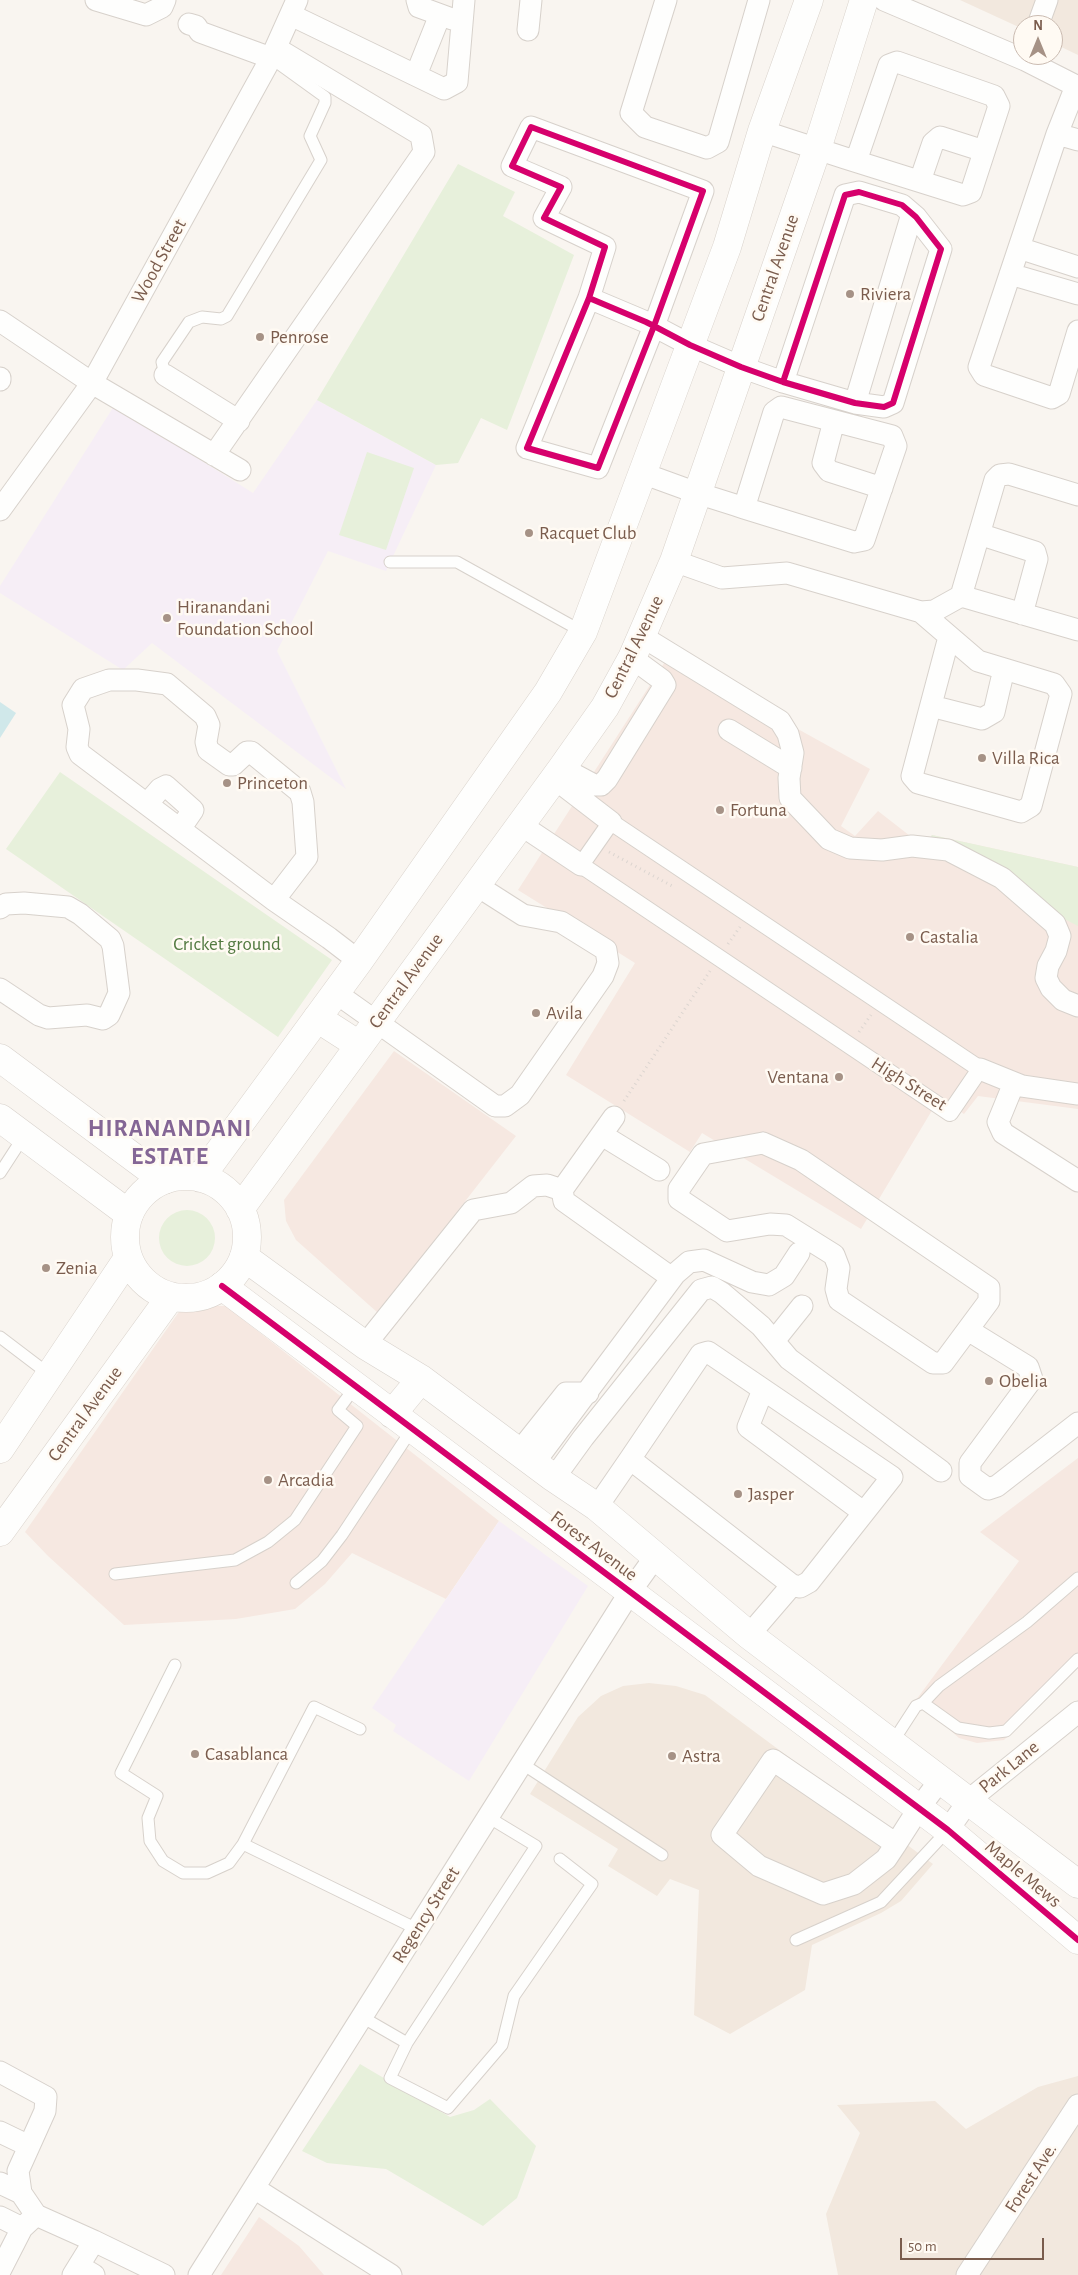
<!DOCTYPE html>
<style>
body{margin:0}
#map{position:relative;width:1078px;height:2275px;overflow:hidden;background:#f9f5f0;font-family:"Alegreya Sans",sans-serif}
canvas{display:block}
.north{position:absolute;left:1013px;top:15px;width:50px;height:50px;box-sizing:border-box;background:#fffaf3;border:1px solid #cabbb1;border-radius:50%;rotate:0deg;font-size:14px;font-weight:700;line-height:20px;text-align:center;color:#7a5c4d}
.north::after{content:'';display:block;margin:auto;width:18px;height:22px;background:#a69286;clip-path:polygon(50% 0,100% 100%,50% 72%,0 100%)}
.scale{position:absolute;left:900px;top:2238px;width:144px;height:22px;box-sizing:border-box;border:2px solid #7a5c4d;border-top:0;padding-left:6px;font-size:15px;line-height:18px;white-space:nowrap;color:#7a5c4d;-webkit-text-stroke:4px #fffaf3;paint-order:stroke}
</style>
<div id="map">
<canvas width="1078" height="2275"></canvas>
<div class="north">N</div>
<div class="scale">50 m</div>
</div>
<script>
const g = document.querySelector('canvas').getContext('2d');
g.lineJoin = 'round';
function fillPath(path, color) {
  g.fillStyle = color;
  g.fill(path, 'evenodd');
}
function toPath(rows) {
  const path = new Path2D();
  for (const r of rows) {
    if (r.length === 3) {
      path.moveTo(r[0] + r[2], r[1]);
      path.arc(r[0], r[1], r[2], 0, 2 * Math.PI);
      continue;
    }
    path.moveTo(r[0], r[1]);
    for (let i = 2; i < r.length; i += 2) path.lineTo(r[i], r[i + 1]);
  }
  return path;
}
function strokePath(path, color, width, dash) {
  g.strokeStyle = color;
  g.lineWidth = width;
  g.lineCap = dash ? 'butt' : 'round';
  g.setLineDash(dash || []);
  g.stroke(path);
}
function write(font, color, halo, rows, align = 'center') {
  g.font = font + ' "Alegreya Sans",sans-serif';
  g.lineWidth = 5;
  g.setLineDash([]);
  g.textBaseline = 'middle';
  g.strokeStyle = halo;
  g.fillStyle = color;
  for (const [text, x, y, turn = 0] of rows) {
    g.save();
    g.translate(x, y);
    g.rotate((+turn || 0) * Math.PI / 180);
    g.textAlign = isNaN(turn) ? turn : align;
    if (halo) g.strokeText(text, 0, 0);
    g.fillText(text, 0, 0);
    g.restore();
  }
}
const residential = toPath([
 [960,0,1078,0,1078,55,1053,43,1053,25,1023,25,1023,29],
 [649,1683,676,1686,705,1695,933,1864,901,1901,881,1913,812,1945,805,1990,730,2034,694,2015,699,1890,670,1879,657,1896,608,1866,618,1849,530,1794,578,1717,601,1696,623,1686],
 [1078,2076,1078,2275,838,2275,826,2214,860,2133,837,2105,935,2101,966,2129,1038,2087]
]);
const commercial = toPath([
 [668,657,870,769,841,826,855,836,878,811,923,846,932,835,1078,867,1078,1109,978,1096,964,1114,940,1097,861,1229,702,1133,690,1152,566,1075,635,963,518,890],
 [394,1051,516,1136,378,1313,296,1240,286,1221,284,1200],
 [183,1306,226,1306,499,1521,446,1599,352,1553,325,1584,295,1609,236,1619,124,1625,48,1556,25,1532],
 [1078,1458,1078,1666,1004,1740,977,1743,959,1738,916,1700,1019,1561,980,1532],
 [259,2217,299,2246,324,2275,221,2275]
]);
const education = toPath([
 [317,400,436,465,386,571,328,551,277,651,346,789,152,643,123,670,0,593,0,586,114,406,253,493],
 [499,1521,588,1586,469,1781,393,1731,396,1725,372,1708]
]);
const green = toPath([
 [458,164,515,192,503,216,574,255,507,430,481,418,458,463,436,465,317,400],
 [367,452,414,468,386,550,339,535],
 [60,772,332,960,278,1037,6,849],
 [932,835,1078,867,1078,926,923,847],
 [187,1238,28],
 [360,2064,450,2117,474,2110,490,2099,536,2146,517,2198,483,2226,386,2169,327,2163,302,2151]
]);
const water = toPath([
 [0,702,16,713,0,738]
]);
const path = toPath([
 [609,852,674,887],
 [728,944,740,927],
 [859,1032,871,1015],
 [624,1101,710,971]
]);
const service = toPath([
 [165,375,162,362,189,322,202,317,221,319,227,316,321,160,310,136,325,103,325,97,271,58],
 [390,562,457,562,583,632],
 [0,1173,24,1136],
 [0,1337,50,1375],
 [115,1574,235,1560,268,1542,295,1520,357,1426,338,1410,356,1386],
 [296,1583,322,1561,342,1535,412,1429],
 [175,1665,121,1773,157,1796,148,1818,150,1841,163,1861,183,1873,207,1873,229,1863,243,1844],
 [923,1703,958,1728,989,1733,1006,1731,1078,1659],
 [360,1729,314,1707,243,1844,417,1929],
 [892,1743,916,1706,923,1703,939,1686,1027,1622,1078,1578],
 [521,1763,662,1855],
 [796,1940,881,1902,948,1830],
 [362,2017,407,2043,536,1846,488,1817],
 [407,2043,390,2078,448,2108,502,2045,514,1996,592,1884,560,1859]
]);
const pedestrian = toPath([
 [611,822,980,1069,950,1113,581,865,611,822]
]);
const minor = toPath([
 [96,0,146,15,162,7,165,0],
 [417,0,419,7,452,19],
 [666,0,631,113,645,127,707,148,718,142,759,0],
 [884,0,1025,60,1078,87],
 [291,15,444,89,457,82,464,0],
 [189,24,196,26,200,32,271,58],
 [1038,25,1047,0],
 [528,30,531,0],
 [416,75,440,15],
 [1076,86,1057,134,979,367,984,375,1052,398,1059,394,1078,331],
 [762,131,845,158,963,195,971,192,999,106,994,96,897,62,889,65,856,161],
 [1057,134,1078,140],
 [920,181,933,143,940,137,984,151],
 [1019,248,1078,267],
 [1010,274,1078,294],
 [589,298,527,448,598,468,654,326,703,191,531,127,512,166,561,187,544,218,605,247,589,298,646,322,654,326,690,345,741,367,783,382,855,403,884,407,893,403,941,249,916,217,902,205,859,192,845,195,783,382],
 [0,321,92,383,240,470],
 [165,375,239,421],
 [0,378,0,380],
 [855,403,912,214],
 [834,421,823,463,829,471,882,488],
 [214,455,424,152,421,135,276,48],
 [642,473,697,493,735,505,744,508,854,542,864,540,896,446,892,436,781,407,774,412,744,508],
 [1078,495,1009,474,1000,475,995,480,961,596,1078,630],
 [0,510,92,383,271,58,297,0],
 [979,534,1035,552,1037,559,1022,614],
 [674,561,722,578,787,573,921,612,934,611,961,596],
 [921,612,978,661,1054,684,1061,694,1031,806,1021,812,918,783,912,776,949,637],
 [643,637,780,721,788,734,793,753,789,778,790,798,829,839,850,848,882,850,912,846,948,850,1002,878,1055,924,1060,936,1056,951,1048,966,1046,978,1051,988,1063,1000,1078,1006],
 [931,706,982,719,994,712,1004,669],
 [729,730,791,768],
 [562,768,594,785,601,785,607,779,665,685,662,680,632,658],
 [555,779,611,822],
 [147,804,160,789,166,786,193,810,180,829],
 [521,825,581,865],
 [274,900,307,857,303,802,300,792,251,752,247,752,233,765,229,765,208,750,206,742,209,725,205,716,167,684,137,680,109,680,83,689,73,705,79,729,77,747,80,754,274,900,329,938,359,961],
 [0,908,6,904,24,903,68,907,80,914,110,939,113,946,119,993,109,1015,103,1019,87,1015,48,1018,39,1015,0,989],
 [336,993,495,1106,505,1106,520,1095,603,976,608,963,606,950,561,922,523,915,476,885],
 [980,1069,1022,1086,1078,1094],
 [1014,1083,998,1122,1003,1133,1078,1181],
 [614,1117,562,1190,564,1201,672,1278],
 [602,1135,659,1170],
 [763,1143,801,1160,989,1288,989,1301,943,1363,933,1363,839,1300,836,1289,839,1268,834,1255,786,1225,770,1224,727,1231,679,1199,679,1189,703,1154,763,1143],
 [968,1330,1028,1367,1032,1379,970,1463,970,1476,988,1489,997,1486,1078,1423],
 [774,1341,802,1306],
 [365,1345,473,1210,511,1203,533,1186,547,1185,562,1190],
 [763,1390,748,1427,863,1512],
 [519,1452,566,1393,588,1393],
 [534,1463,675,1274,689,1262,704,1260,752,1282,769,1285,784,1276,799,1253],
 [554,1478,583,1438,701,1290,712,1287,722,1293,761,1326,789,1359,941,1471],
 [597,1507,630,1459,701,1354,708,1352,892,1477,809,1582,800,1587,792,1585,630,1459],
 [749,1635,792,1585],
 [948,1830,969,1800,1078,1712],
 [896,1844,773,1760,722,1835,759,1866,823,1894,854,1884,886,1859,896,1844,919,1808,941,1779],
 [0,2072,46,2097,45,2111,18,2171,21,2193],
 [0,2132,29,2146],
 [0,2183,21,2193,36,2215,94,2241,164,2275],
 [254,2188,391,2275],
 [0,2217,22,2228],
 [79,2266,94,2275],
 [0,2271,22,2228,36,2215],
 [73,2275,94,2241],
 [199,2275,630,1592,655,1557],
 [967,2275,1078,2105]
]);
const tertiary = toPath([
 [0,1058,164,1180],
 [0,1118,129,1214],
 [244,1257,365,1345,421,1379,554,1478,597,1507,749,1635,1078,1884],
 [222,1286,948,1830,1078,1940],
 [392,1414,421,1379]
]);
const secondary = toPath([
 [317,1018,359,1045],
 [186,1237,61],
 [200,1178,359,961,548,692,583,632,727,247,762,131,809,0],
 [240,1209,562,768,605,707,632,658,674,561,817,149,864,0],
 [0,1449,128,1258],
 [0,1532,171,1296]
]);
const cycleway = toPath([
 [589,298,527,448,598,468,654,326,703,191,531,127,512,166,561,187,544,218,605,247,589,298,646,322,654,326,690,345,741,367,783,382,855,403,884,407,893,403,941,249,916,217,902,205,859,192,845,195,783,382],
 [222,1286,948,1830,1078,1940]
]);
const markers = [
 [850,294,5,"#a69286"],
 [260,337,5,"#a69286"],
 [529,533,5,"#a69286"],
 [167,618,5,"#a69286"],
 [982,758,5,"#a69286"],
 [227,783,5,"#a69286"],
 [720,810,5,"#a69286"],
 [910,937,5,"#a69286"],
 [536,1013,5,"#a69286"],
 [839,1077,5,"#a69286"],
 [46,1268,5,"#a69286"],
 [989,1381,5,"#a69286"],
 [268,1480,5,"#a69286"],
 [738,1494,5,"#a69286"],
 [195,1754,5,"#a69286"],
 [672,1756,5,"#a69286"]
];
const streetNames = [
 ["Wood Street",159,261,-61],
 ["Central Avenue",775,268,-71],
 ["Central Avenue",634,647,-64],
 ["Central Avenue",406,981,-54],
 ["High Street",909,1084,32],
 ["Central Avenue",85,1414,-54],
 ["Forest Avenue",594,1546,37],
 ["Park Lane",1009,1767,-39],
 ["Maple Mews",1023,1874,40],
 ["Regency Street",426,1915,-58],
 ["Forest Ave.",1031,2178,-57]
];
const poiNames = [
 ["Riviera",860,294],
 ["Penrose",270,337],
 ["Racquet Club",539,533],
 ["Hiranandani",177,607],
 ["Foundation School",177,629],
 ["Villa Rica",992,758],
 ["Princeton",237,783],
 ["Fortuna",730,810],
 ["Castalia",920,937],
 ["Avila",546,1013],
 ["Ventana",829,1077,"right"],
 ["Zenia",56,1268],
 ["Obelia",999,1381],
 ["Arcadia",278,1480],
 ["Jasper",748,1494],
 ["Casablanca",205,1754],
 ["Astra",682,1756]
];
const parkNames = [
 ["Cricket ground",227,944]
];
const districtNames = [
 ["HIRANANDANI",170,1129],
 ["ESTATE",170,1157]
];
fillPath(residential, '#f2e8de');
fillPath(commercial, '#f6e8e1');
fillPath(education, '#f6eef6');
fillPath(green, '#e7f0db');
fillPath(water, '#d0e8ea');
strokePath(service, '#d7d1cb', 13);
strokePath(pedestrian, '#d7d1cb', 18);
strokePath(minor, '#d7d1cb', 23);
strokePath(tertiary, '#d7d1cb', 29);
strokePath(secondary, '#d9d2cb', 29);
strokePath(path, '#dcd5d0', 3, [1, 4]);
strokePath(service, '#fefefd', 11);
strokePath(pedestrian, '#fefefd', 16);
strokePath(minor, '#fefefd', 21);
strokePath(tertiary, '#fefefd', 28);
strokePath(secondary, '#fefefd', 28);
strokePath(cycleway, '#d6006c', 6);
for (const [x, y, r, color] of markers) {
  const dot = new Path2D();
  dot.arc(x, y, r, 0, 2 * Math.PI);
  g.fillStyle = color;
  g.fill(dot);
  strokePath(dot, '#fffaf3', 2);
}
write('19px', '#7a5c4d', '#fffaf3', streetNames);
write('19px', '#7a5c4d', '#fffaf3', poiNames, 'left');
write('19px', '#537a41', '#fffaf3', parkNames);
g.letterSpacing = '1px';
write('bold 24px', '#846695', '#fffaf3', districtNames);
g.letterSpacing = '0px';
</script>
